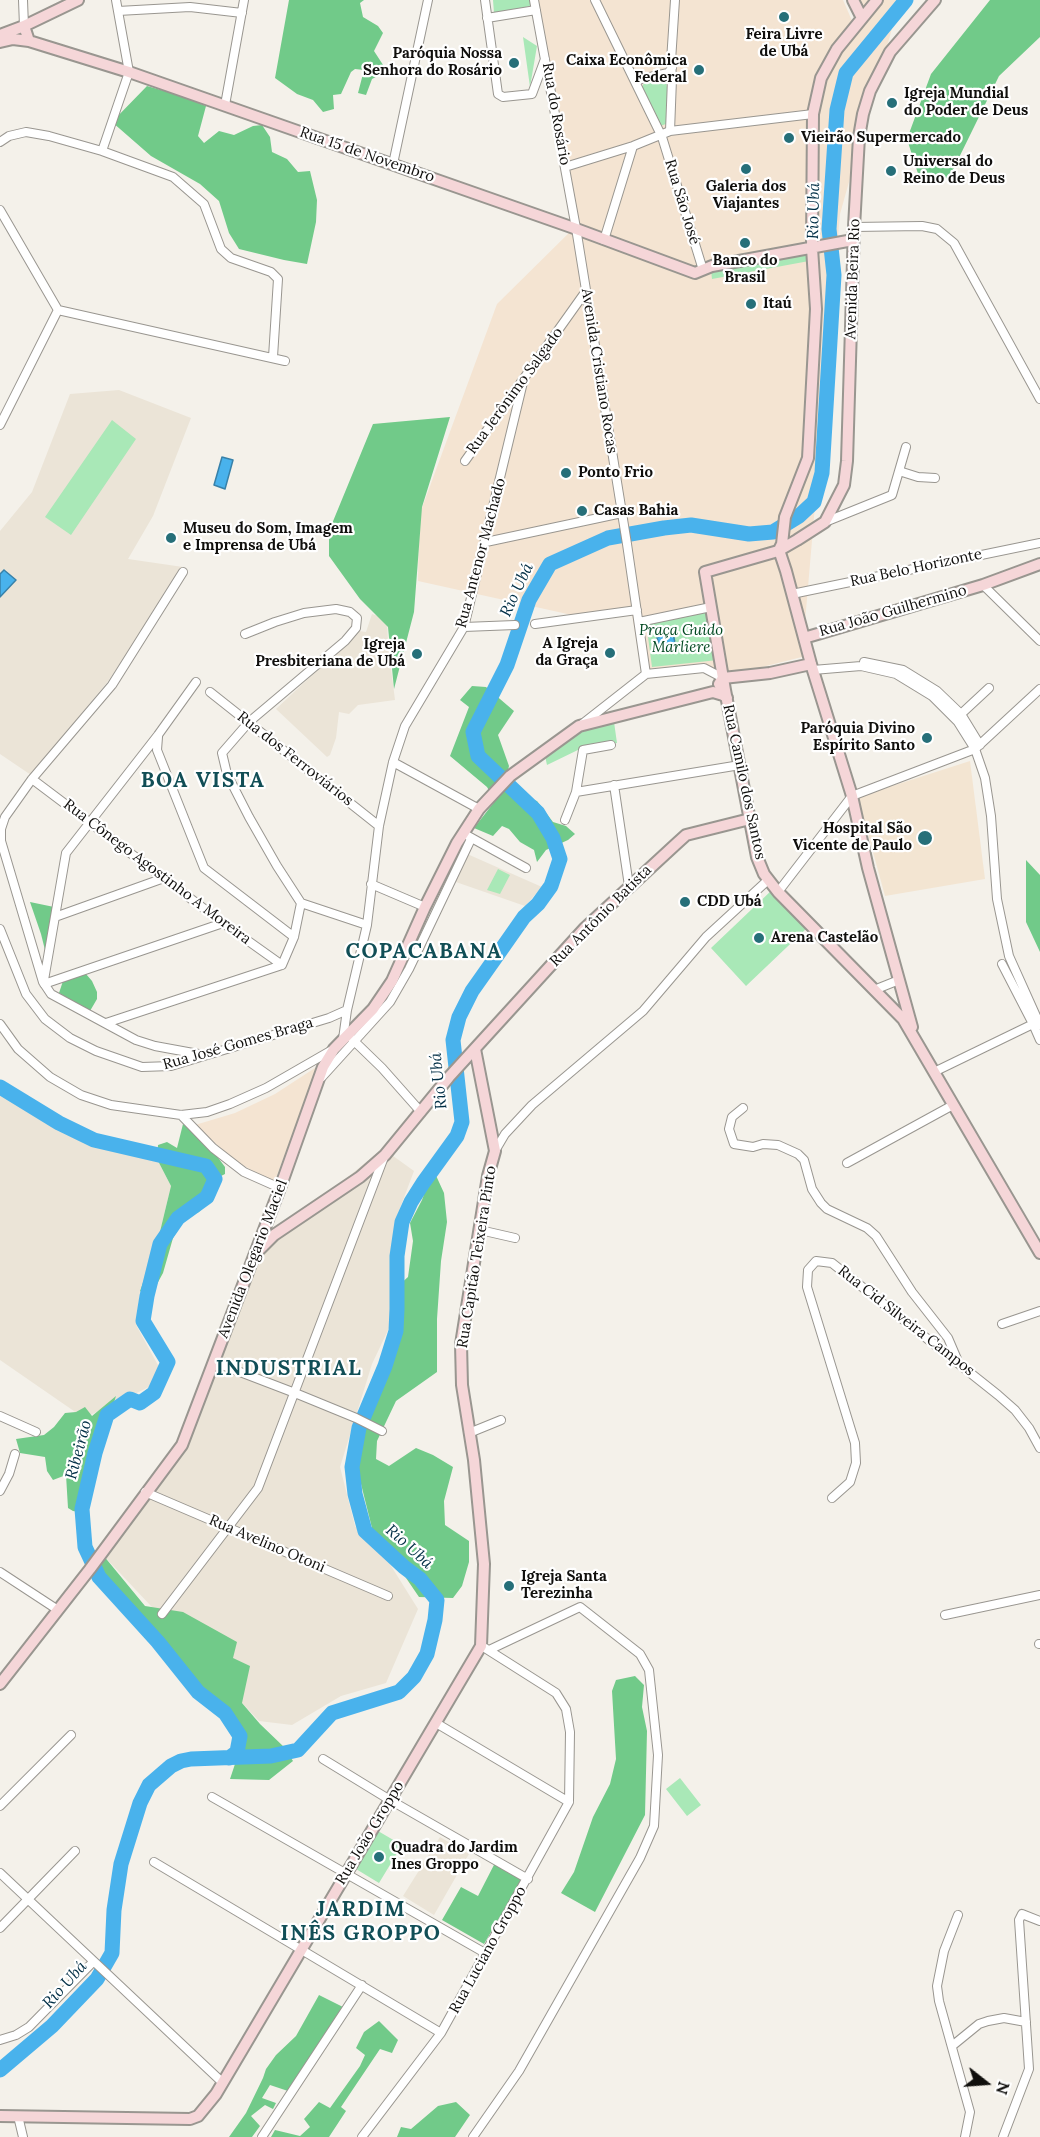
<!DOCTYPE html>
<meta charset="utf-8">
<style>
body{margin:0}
#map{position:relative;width:1040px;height:2137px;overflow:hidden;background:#f4f1ea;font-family:Lora,serif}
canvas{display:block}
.north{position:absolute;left:956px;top:2053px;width:60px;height:60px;-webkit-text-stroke:4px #fff;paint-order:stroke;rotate:107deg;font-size:16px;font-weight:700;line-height:24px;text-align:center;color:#100f0d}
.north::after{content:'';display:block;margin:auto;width:21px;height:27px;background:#100f0d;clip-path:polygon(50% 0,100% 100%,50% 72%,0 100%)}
</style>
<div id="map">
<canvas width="1040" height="2137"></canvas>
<div class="north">N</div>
</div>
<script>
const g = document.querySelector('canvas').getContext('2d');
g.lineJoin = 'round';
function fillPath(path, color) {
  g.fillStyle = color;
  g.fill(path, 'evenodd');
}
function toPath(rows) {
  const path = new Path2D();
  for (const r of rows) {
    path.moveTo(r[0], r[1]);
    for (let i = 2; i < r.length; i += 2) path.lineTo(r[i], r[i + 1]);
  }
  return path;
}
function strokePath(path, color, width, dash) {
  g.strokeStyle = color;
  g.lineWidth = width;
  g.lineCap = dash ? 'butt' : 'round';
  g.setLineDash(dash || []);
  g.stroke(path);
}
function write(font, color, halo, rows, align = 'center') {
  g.font = font + ' Lora,serif';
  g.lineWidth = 4.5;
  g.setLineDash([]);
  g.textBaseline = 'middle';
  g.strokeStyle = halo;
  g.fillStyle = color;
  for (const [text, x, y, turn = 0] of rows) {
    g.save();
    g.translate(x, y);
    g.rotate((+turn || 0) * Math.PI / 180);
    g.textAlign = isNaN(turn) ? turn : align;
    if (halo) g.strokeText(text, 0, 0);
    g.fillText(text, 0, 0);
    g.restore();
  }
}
const commercial = toPath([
 [537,0,843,0,853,23,864,11,858,0,900,0,840,214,802,657,726,676,709,667,641,670,631,609,581,617,418,581,419,516,497,304,579,223],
 [318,1066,274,1183,234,1160,195,1125,235,1113,275,1094]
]);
const built = toPath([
 [119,390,191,418,153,516,128,559,183,567,109,680,31,775,0,754,0,531,32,492,70,394],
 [372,614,387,619,388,645,395,700,358,705,349,714,339,712,336,738,330,755,327,757,276,709,359,631,366,632],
 [465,853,542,887,525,906,453,881],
 [0,1087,59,1129,157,1159,171,1186,157,1244,140,1291,136,1325,159,1367,149,1387,84,1418,0,1360],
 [388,1144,389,1153,414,1171,397,1216,390,1326,372,1364,340,1467,355,1526,388,1561,418,1609,386,1683,341,1696,292,1725,259,1721,103,1555,185,1451,261,1255,292,1223],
 [440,1837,469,1854,434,1915,403,1896]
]);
const medical = toPath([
 [970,761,985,879,885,896,858,797]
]);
const green = toPath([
 [493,0,530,0,531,6,494,13],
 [523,37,537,46,530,87],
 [668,77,666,80,670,110,669,123,660,126,642,87,645,81],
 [807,252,809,261,712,279,711,270],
 [112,420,136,439,71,535,45,517],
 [708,610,718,660,652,667,646,622],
 [614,722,617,743,582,748,547,765,545,756,579,733],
 [498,869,510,875,500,894,487,890],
 [772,890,807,928,746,986,711,948],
 [680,1778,701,1805,687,1816,666,1789],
 [378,1831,402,1845,379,1883,356,1869]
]);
const forest = toPath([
 [289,0,364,0,360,3,363,17,378,26,383,33,374,51,387,71,372,79,366,95,358,93,364,70,355,69,351,72,341,94,333,95,334,109,323,112,313,100,297,94,275,78],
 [990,0,1040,0,1040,37,999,76,949,178,920,180,907,139,931,74],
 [147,86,182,96,206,106,198,136,204,143,219,131,234,135,253,126,262,125,270,137,272,152,287,159,298,172,310,171,317,200,316,222,307,264,284,260,239,249,229,233,219,201,200,184,151,156,112,122],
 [450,417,422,507,414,612,394,689,388,627,360,599,329,556,329,531,373,424],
 [472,686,486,687,514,711,498,735,509,766,505,783,520,796,537,801,553,822,566,826,575,834,568,840,546,850,537,862,534,850,520,842,509,829,502,826,493,836,474,828,495,801,487,787,450,756,469,707,460,700],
 [1026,860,1040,875,1040,952,1026,922],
 [30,902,54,907,46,954,41,934],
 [86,974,92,981,97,992,97,999,90,1011,59,993,63,981],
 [183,1124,205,1140,225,1167,225,1174,215,1179,214,1194,199,1212,185,1218,173,1238,163,1273,151,1295,147,1296,140,1291,157,1244,171,1186,157,1159,158,1145,167,1142,177,1148],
 [433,1169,444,1193,447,1222,441,1261,437,1319,437,1372,396,1401,377,1441,376,1459,389,1466,416,1448,433,1455,453,1467,444,1501,445,1525,469,1541,469,1562,462,1586,453,1598,419,1597,372,1528,358,1472,364,1433,402,1331,398,1286,408,1277,413,1241,410,1223,422,1200],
 [116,1396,79,1512,73,1511,68,1508,66,1475,53,1480,47,1471,45,1457,20,1453,16,1439,44,1435,54,1427,65,1413,76,1412,85,1407,92,1416],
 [103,1555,145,1606,183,1612,237,1642,233,1658,250,1666,242,1703,260,1724,284,1747,293,1761,269,1780,230,1779,240,1749,243,1729,226,1713,201,1695,96,1571],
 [635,1676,644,1685,642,1707,647,1731,645,1815,595,1912,561,1893,574,1872,593,1817,610,1784,616,1759,612,1691,616,1680],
 [496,1861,523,1878,484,1944,442,1920,461,1887,478,1896],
 [319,1995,343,2007,288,2091,270,2085,262,2098,276,2103,273,2109,265,2105,251,2116,260,2126,252,2137,229,2137,246,2113,263,2078,266,2069,276,2055,296,2036],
 [379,2021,398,2040,392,2053,380,2049,341,2107,346,2111,329,2137,271,2137,275,2130,300,2136,310,2127,304,2119,319,2102,330,2108,360,2066,365,2055,356,2048,364,2032],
 [456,2102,470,2115,455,2137,397,2137,401,2127,411,2129,438,2106]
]);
const water = toPath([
 [222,457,233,460,225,489,214,485,222,457],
 [4,570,16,580,0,597,0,574,4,570],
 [673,633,676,648,660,652,657,637,673,633]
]);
const river = toPath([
 [0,1087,59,1123,94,1140,206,1166,215,1179,207,1197,178,1218,160,1244,147,1296,143,1321,168,1362,154,1393,140,1403,130,1399,107,1415,95,1453,82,1509,85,1547,99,1577,158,1642,198,1692,225,1713,240,1736,237,1752,229,1758],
 [0,2070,52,2026,97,1979,112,1953,114,1910,121,1864,140,1803,149,1785,171,1766,181,1761,191,1759,271,1756,298,1750,332,1713,399,1692,414,1677,427,1654,435,1620,437,1600,420,1579,404,1567,365,1531,355,1494,352,1467,359,1428,385,1366,396,1331,397,1309,397,1256,402,1222,411,1202,423,1183,457,1136,462,1122,453,1040,459,1017,472,991,496,957,524,917,538,904,551,886,560,859,553,838,538,813,478,756,473,732,507,665,529,600,550,564,608,538,664,528,691,525,749,534,773,532,799,516,814,502,822,473,834,275,829,229,837,110,846,73,906,0]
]);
const street = toPath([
 [23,0,24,26],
 [485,0,498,94,503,97,532,94,545,59],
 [534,0,576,228,627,544,646,674],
 [595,0,662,137,703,270],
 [118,11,190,7,242,13],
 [487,18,536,10],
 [633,77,641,79,668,73,672,68],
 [225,105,244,0],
 [670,131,672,79,671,61,675,0],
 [0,142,9,136,26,132,49,136,102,151,173,177,204,204,221,249,231,258,271,272,278,279,273,357],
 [102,151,129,72,116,0],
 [393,164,428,0],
 [565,167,633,146,670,131,813,114],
 [0,210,58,310],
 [854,227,922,226,937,229,954,243,1040,399],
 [604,240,633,146],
 [0,425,58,310,285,361],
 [465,461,586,291],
 [899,471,918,477,935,478],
 [825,522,892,495,906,447],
 [486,542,622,513],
 [183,572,112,685,32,779,5,817,1,829,1,841,43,982,51,994,136,1040,155,1046,204,1055],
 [983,585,1040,641],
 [792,594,1040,543],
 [639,622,711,607],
 [535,624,637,610],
 [464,627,515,625],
 [245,634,275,622,304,613,336,609,350,612,357,618,356,628,345,641,249,722,222,753,227,774,249,817,277,866,301,903,367,925],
 [864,662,903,670,937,691,961,714,980,745],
 [813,670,861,666,896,674,932,696,958,722,975,749,985,778,991,816,997,899,1009,956,1040,1025],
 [646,674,704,668,723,678],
 [210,692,379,826],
 [961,714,989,688],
 [581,725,646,674],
 [158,737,157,750,204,868,294,937],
 [393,762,479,809],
 [32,779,223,923,282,965],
 [614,785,629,886],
 [576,792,740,765],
 [565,820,576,792,583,750,611,745],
 [468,836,526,868],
 [371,884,425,907],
 [778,892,852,796,975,749,1040,689],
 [55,917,164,878],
 [0,929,26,994,45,1019,70,1038,96,1051,142,1067,171,1066,329,1018,347,1010],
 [44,980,66,853,158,735,196,682],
 [44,984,223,923],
 [874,990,899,980],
 [106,1023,282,965,294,937,301,903],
 [1034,1023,1033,1024,1040,1040],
 [0,1024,18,1049,50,1077,81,1095,111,1105,181,1115,207,1112,230,1104,266,1088,332,1050],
 [343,1039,347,1010,367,925,379,826,393,762,405,726,464,627,524,378],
 [352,1039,382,1068,421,1112],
 [934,1072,1033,1024,1002,964],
 [322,1077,390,1002,409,969,471,839],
 [743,1108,732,1117,729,1129,734,1144,753,1147,763,1144,778,1145,798,1154,804,1160,812,1189,821,1203,827,1209,867,1228,876,1236,912,1292,948,1338,957,1359],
 [181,1115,213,1148,244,1172,280,1188],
 [495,1151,505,1134,532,1105,643,1011,706,937,768,880],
 [847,1163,953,1105],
 [480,1230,515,1238],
 [1002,1324,1040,1311],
 [214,1362,295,1393,356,1418,382,1431],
 [0,1416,36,1432],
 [469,1433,501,1420],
 [0,1491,9,1474,15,1454],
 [145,1492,388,1596],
 [832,1498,850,1482,856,1463,855,1443,807,1287,808,1270,816,1261,832,1263,998,1395,1015,1410,1029,1428,1040,1448],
 [0,1572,58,1610],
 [162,1614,258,1488,384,1157],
 [945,1615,1040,1595],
 [1039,1644,1040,1644],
 [436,1723,569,1802],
 [323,1759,390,1800,528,1879],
 [212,1797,485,1953],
 [0,1806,71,1735],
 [154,1862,441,2033],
 [0,1873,223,2083],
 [958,1915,944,1951,937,1986,939,2001,970,2112,965,2137],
 [0,1928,75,1851],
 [0,2040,16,2035,29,2027,93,1962],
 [952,2046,979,2024,988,2021,1004,2018,1026,2022],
 [18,2116,23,2137],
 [262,2137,362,1985],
 [362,2137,441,2033,569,1802,570,1732,566,1709,556,1693,485,1648],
 [473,2137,519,2071,640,1858,654,1826,658,1755,649,1670,640,1654,580,1607,489,1650],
 [1003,2137,1029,2069,1019,1920,1022,1914,1040,1921]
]);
const secondary = toPath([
 [853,0,862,18],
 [935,0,890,52,870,91,863,114,859,137,854,227,847,461,844,485,825,522,797,540,778,551,705,572,725,690,757,857,764,874,778,892,903,1019,1040,1253],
 [0,35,24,26],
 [29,41,24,26,78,0],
 [0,42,13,39,29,41,129,72,571,227,695,273,712,266,853,240],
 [779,550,782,544,785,517,808,458,816,309,812,248,813,114,821,78,837,49,877,0],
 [779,550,786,571,811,664,852,796,868,868,912,1027],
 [804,638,983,585,1040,564],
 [719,684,723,678,770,673,811,664],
 [257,1252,274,1235,360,1177,385,1155,449,1077,584,929,675,845,686,835,750,819],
 [0,1684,90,1569,182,1445,280,1188,323,1067,334,1049,373,1009,392,981,425,907,457,843,479,809,510,776,579,726,713,692,723,695,727,698],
 [0,2116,190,2119,198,2116,216,2094,481,1646,484,1564,474,1460,462,1385,461,1344,488,1176,495,1151,475,1049]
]);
const markers = [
 [784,17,6,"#266f79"],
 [514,63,6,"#266f79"],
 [699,70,6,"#266f79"],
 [892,103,6,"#266f79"],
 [789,138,6,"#266f79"],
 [746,169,6,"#266f79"],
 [891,171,6,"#266f79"],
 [745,243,6,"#266f79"],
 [751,304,6,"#266f79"],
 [566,473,6,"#266f79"],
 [582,511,6,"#266f79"],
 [171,538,6,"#266f79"],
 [610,653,6,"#266f79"],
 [417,654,6,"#266f79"],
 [927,738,6,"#266f79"],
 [925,838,8,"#266f79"],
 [685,902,6,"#266f79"],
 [759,938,6,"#266f79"],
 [509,1586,6,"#266f79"],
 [379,1857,6,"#266f79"]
];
const poiNames = [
 ["Feira Livre",784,35,"center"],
 ["de Ubá",784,52,"center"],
 ["Paróquia Nossa",502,54,"right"],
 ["Senhora do Rosário",502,71,"right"],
 ["Caixa Econômica",687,61,"right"],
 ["Federal",687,78,"right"],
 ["Igreja Mundial",904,94],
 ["do Poder de Deus",904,111],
 ["Vieirão Supermercado",801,138],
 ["Universal do",903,162],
 ["Reino de Deus",903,179],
 ["Galeria dos",746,187,"center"],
 ["Viajantes",746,204,"center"],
 ["Banco do",745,261,"center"],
 ["Brasil",745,278,"center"],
 ["Itaú",763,304],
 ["Ponto Frio",578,473],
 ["Casas Bahia",594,511],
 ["Museu do Som, Imagem",183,529],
 ["e Imprensa de Ubá",183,546],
 ["A Igreja",598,644,"right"],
 ["da Graça",598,661,"right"],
 ["Igreja",405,645,"right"],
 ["Presbiteriana de Ubá",405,662,"right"],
 ["Paróquia Divino",915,729,"right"],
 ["Espírito Santo",915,746,"right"],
 ["Hospital São",912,829,"right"],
 ["Vicente de Paulo",912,846,"right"],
 ["CDD Ubá",697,902],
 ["Arena Castelão",771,938],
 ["Igreja Santa",521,1577],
 ["Terezinha",521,1594],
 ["Quadra do Jardim",391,1848],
 ["Ines Groppo",391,1865]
];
const streetNames = [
 ["Rua do Rosário",556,114,80],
 ["Rua 15 de Novembro",367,155,19],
 ["Rua São José",682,202,73],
 ["Avenida Beira Rio",853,279,-88],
 ["Avenida Cristiano Rocas",599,371,81],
 ["Rua Jerônimo Salgado",515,391,-54],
 ["Rua Antenor Machado",481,553,-75],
 ["Rua Belo Horizonte",916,568,-12],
 ["Rua João Guilhermino",893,611,-16],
 ["Rua dos Ferroviários",295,759,38],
 ["Rua Camilo dos Santos",744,782,78],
 ["Rua Cônego Agostinho A Moreira",157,872,37],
 ["Rua Antônio Batista",601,916,-45],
 ["Rua José Gomes Braga",238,1044,-16],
 ["Rua Capitão Teixeira Pinto",477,1257,-81],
 ["Avenida Olegario Maciel",253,1259,-69],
 ["Rua Cid Silveira Campos",906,1321,38],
 ["Rua Avelino Otoni",267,1544,23],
 ["Rua João Groppo",370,1833,-59],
 ["Rua Luciano Groppo",488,1950,-61]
];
const parkNames = [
 ["Praça Guido",681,631],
 ["Marliere",681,648]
];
const waterNames = [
 ["Rio Ubá",814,211,-89],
 ["Rio Ubá",517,590,-65],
 ["Rio Ubá",439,1081,-96],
 ["Ribeirão",79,1450,-75],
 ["Rio Ubá",409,1547,42],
 ["Rio Ubá",65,1985,-48]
];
const districtNames = [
 ["BOA VISTA",203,781],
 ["COPACABANA",424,952],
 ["INDUSTRIAL",289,1369],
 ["JARDIM",361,1910],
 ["INÊS GROPPO",361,1934]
];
fillPath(commercial, '#f4e4d2');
fillPath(built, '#ebe4d7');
fillPath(medical, '#f3e5d2');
fillPath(green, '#a9e8b7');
fillPath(forest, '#71ca89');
fillPath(water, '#49b2ec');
strokePath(water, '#3881a9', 1.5);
strokePath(river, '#49b2ec', 15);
strokePath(street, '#999690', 10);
strokePath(secondary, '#999690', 14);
strokePath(street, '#fff', 8);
strokePath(secondary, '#f5d6d8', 10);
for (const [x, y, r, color] of markers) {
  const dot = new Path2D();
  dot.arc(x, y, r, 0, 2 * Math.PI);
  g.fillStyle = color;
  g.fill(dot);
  strokePath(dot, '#fff', 2);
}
write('bold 15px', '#100f0d', '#fff', poiNames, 'left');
write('15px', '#100f0d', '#fff', streetNames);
write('italic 15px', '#004820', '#fff', parkNames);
write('italic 16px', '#002e45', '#fff', waterNames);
g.letterSpacing = '1.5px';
write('bold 21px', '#114e56', '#fff', districtNames);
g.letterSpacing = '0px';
</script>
